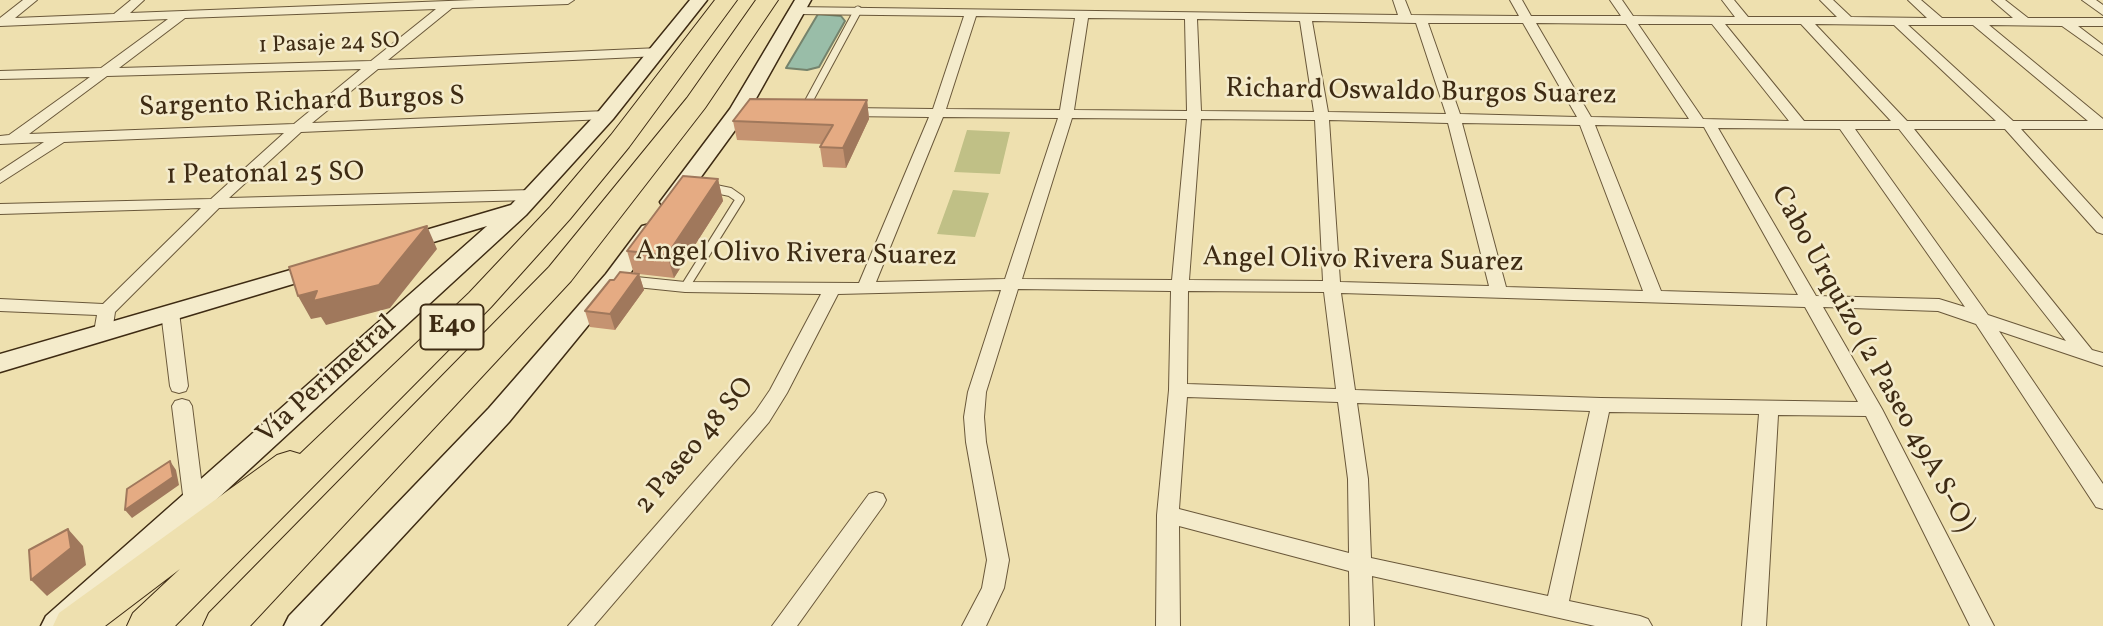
<!DOCTYPE html>
<meta charset="utf-8">
<style>
body{margin:0}
canvas{display:block;background:#eee0af}
</style>
<canvas width="2103" height="626"></canvas>
<script>
const g = document.querySelector('canvas').getContext('2d');
g.lineJoin = 'round';
function fillPath(path, color) {
  g.fillStyle = color;
  g.fill(path, 'evenodd');
}
function toPath(rows) {
  const path = new Path2D();
  for (const r of rows) {
    path.moveTo(r[0], r[1]);
    for (let i = 2; i < r.length; i += 2) path.lineTo(r[i], r[i + 1]);
  }
  return path;
}
function strokePath(path, color, width, dash) {
  g.strokeStyle = color;
  g.lineWidth = width;
  g.lineCap = dash ? 'butt' : 'round';
  g.setLineDash(dash || []);
  g.stroke(path);
}
function write(font, color, halo, rows, align = 'center') {
  g.font = font + ' Vollkorn,serif';
  g.lineWidth = 5;
  g.setLineDash([]);
  g.textBaseline = 'middle';
  g.strokeStyle = halo;
  g.fillStyle = color;
  for (const [text, x, y, turn = 0] of rows) {
    g.save();
    g.translate(x, y);
    g.rotate((+turn || 0) * Math.PI / 180);
    g.textAlign = isNaN(turn) ? turn : align;
    if (halo) g.strokeText(text, 0, 0);
    g.fillText(text, 0, 0);
    g.restore();
  }
}
const green = toPath([
 [967,130,1010,132,1000,174,954,172],
 [953,190,989,193,975,237,937,234]
]);
const water = toPath([
 [818,14,841,16,845,21,819,67,807,70,786,68,818,14]
]);
const laneFar1 = toPath([
 [804,110,858,10]
]);
const lane = toPath([
 [685,287,740,199,730,192,711,188]
]);
const street = toPath([
 [23,0,37,0,15,18,114,14,131,0,144,0,130,13,475,0,574,0,568,4,452,8,388,60,659,48,665,52,659,56,378,69,312,123,606,111,613,115,606,119,301,132,229,198,532,190,540,195,532,200,219,208,115,312,112,332,103,338,94,332,97,315,0,311,0,299,103,304,201,208,0,214,0,204,211,199,284,133,64,142,0,183,0,171,44,142,0,144,0,136,9,135,90,77,0,79,0,71,101,68,168,19,0,26,0,18,23,0],
 [436,9,371,61,119,68,185,18,436,9],
 [361,69,294,124,29,134,107,76,361,69],
 [1393,0,1405,0,1411,15,1519,16,1510,0,1522,0,1531,16,1621,16,1610,0,1622,0,1633,16,1735,17,1722,0,1734,0,1748,17,1837,17,1820,0,1833,0,1851,17,1927,18,1908,0,1921,0,1942,18,2013,18,1992,0,2005,0,2028,18,2103,18,2103,26,2078,26,2103,45,2103,55,2062,26,1989,25,2103,119,2103,129,2021,129,2103,219,2103,234,2097,232,2005,129,1914,129,2092,350,2103,353,2103,366,1999,331,2103,484,2103,509,2096,507,1976,324,1938,311,1823,307,1882,409,1994,626,1970,626,1866,416,1778,415,1766,626,1742,626,1759,414,1609,412,1569,601,1640,616,1648,619,1652,626,1595,626,1372,576,1374,626,1350,626,1349,571,1179,526,1180,626,1156,626,1157,515,1169,390,1171,291,1018,289,986,392,984,417,986,442,1009,560,1004,588,986,626,962,626,982,588,987,560,966,442,964,417,968,392,1001,290,838,294,787,393,769,422,594,626,568,626,755,412,770,390,821,294,685,292,617,285,609,280,617,275,685,282,859,283,929,117,847,116,840,112,847,108,933,109,964,16,798,14,792,10,794,7,1398,15,1393,0],
 [976,16,1075,18,1060,110,946,109,976,16],
 [1088,18,1185,19,1187,111,1074,110,1088,18],
 [1197,19,1300,21,1314,112,1201,111,1197,19],
 [1312,21,1416,23,1446,114,1328,112,1312,21],
 [1428,23,1523,23,1577,117,1460,114,1428,23],
 [1536,23,1626,24,1689,119,1591,117,1536,23],
 [1638,24,1712,24,1789,121,1703,119,1638,24],
 [1725,24,1801,24,1891,121,1804,121,1725,24],
 [1815,24,1894,25,1996,121,1907,121,1815,24],
 [1908,25,1973,25,2088,121,2013,121,1908,25],
 [943,117,1058,118,1005,279,876,282,943,117],
 [1072,118,1187,119,1172,280,1022,279,1072,118],
 [1201,119,1315,120,1323,281,1189,280,1201,119],
 [1329,120,1448,123,1489,286,1340,282,1329,120],
 [1462,123,1580,125,1643,291,1506,287,1462,123],
 [1595,125,1704,127,1798,295,1661,291,1595,125],
 [1718,128,1840,129,1965,307,1939,299,1816,296,1718,128],
 [1855,129,1899,129,2066,341,1988,315,1855,129],
 [1188,291,1324,292,1336,389,1187,384,1188,291],
 [1341,293,1805,307,1858,402,1601,398,1355,390,1341,293],
 [1187,397,1338,402,1348,479,1349,553,1179,509,1187,397],
 [1357,403,1590,411,1548,596,1371,558,1368,479,1357,403],
 [2082,0,2096,0,2103,5,2103,15,2082,0],
 [170,306,179,312,188,386,186,391,179,393,172,391,170,386,161,312,170,306],
 [182,399,189,401,192,406,204,503,201,509,194,511,187,509,184,503,172,406,175,401,182,399],
 [876,492,883,494,886,500,883,506,797,626,772,626,869,494,876,492]
]);
const secondary = toPath([
 [690,0,707,0,613,119,526,215,79,626,41,626,46,616,487,226,400,252,392,250,389,245,392,240,511,205,599,111,690,0],
 [795,0,811,0,749,111,679,207,663,207,660,202,730,109,795,0],
 [650,224,658,226,661,231,658,236,622,284,509,422,320,626,284,626,289,616,489,408,606,274,642,226,650,224],
 [325,260,333,262,337,267,333,272,0,372,0,354,325,260]
]);
const highway = toPath([
 [715,0,737,0,629,147,570,219,491,307,175,626,127,626,133,613,180,569,105,626,53,626,59,613,277,455,290,451,300,454,469,293,550,207,611,135,715,0],
 [756,0,778,0,705,108,571,281,250,626,203,626,209,613,549,267,687,98,756,0]
]);
const wall = toPath([
 [867,100,869,119,846,168,823,167,820,147,822,144,737,140,733,121],
 [718,179,723,201,674,278,639,274,644,290,615,330,590,327,585,311,614,280,634,274,627,251]
]);
const shadedWall = toPath([
 [867,100,869,119,846,168,843,148],
 [718,179,723,201,674,278,667,255],
 [427,226,437,249,390,308,326,325,321,317,311,319,298,296],
 [639,274,644,290,615,330,610,314],
 [170,461,176,470,179,485,132,518,125,510],
 [68,529,83,546,86,565,47,596,31,580]
]);
const building = toPath([
 [750,99,867,100,843,148,820,147,833,125,733,121,750,99],
 [683,176,718,179,667,255,627,251,683,176],
 [427,226,379,285,313,301,317,291,298,296,289,267,427,226],
 [620,272,639,274,610,314,585,311,610,280,614,280,620,272],
 [170,461,173,477,125,510,127,489,170,461],
 [68,529,71,548,31,580,29,550,68,529]
]);
const farStreetnames = [
 ["1 Pasaje 24 SO",329,45,-2]
];
const shields = [
 [452,327,63]
];
const shieldNames = [
 ["E40",452,327]
];
const streetNames = [
 ["Richard Oswaldo Burgos Suarez",1421,94,1],
 ["Sargento Richard Burgos S",302,104,-2],
 ["1 Peatonal 25 SO",265,176,-1],
 ["Angel Olivo Rivera Suarez",796,256,1],
 ["Angel Olivo Rivera Suarez",1363,262,1],
 ["Cabo Urquizo (2 Paseo 49A S-O)",1871,360,61],
 ["Vía Perimetral",328,381,-42],
 ["2 Paseo 48 SO",696,447,-50]
];
fillPath(green, '#c0c086');
fillPath(water, '#99bda8');
strokePath(water, '#75836c', 2);
strokePath(laneFar1, '#6a583a', 9);
strokePath(lane, '#6a583a', 10);
strokePath(street, '#6a583a', 2);
strokePath(secondary, '#3e2b13', 3);
strokePath(highway, '#3e2b13', 2);
strokePath(laneFar1, '#f4ebcb', 7);
strokePath(lane, '#f4ebcb', 8);
fillPath(street, '#f4ebcb');
fillPath(secondary, '#f4ebcb');
fillPath(highway, '#eee0af');
fillPath(wall, '#c59371');
fillPath(shadedWall, '#a0785c');
fillPath(building, '#e5ab83');
strokePath(building, '#a0785c', 2);
write('23px', '#3e2b13', '#f4ebcb', farStreetnames);
for (const [x, y, w] of shields) {
  const box = new Path2D();
  box.roundRect(x - w / 2, y - 22.5, w, 45, 5);
  g.fillStyle = '#f4ebcb';
  g.fill(box);
  strokePath(box, '#3e2b13', 2);
}
write('bold 26px', '#3e2b13', null, shieldNames);
write('28px', '#3e2b13', '#f4ebcb', streetNames);
</script>
